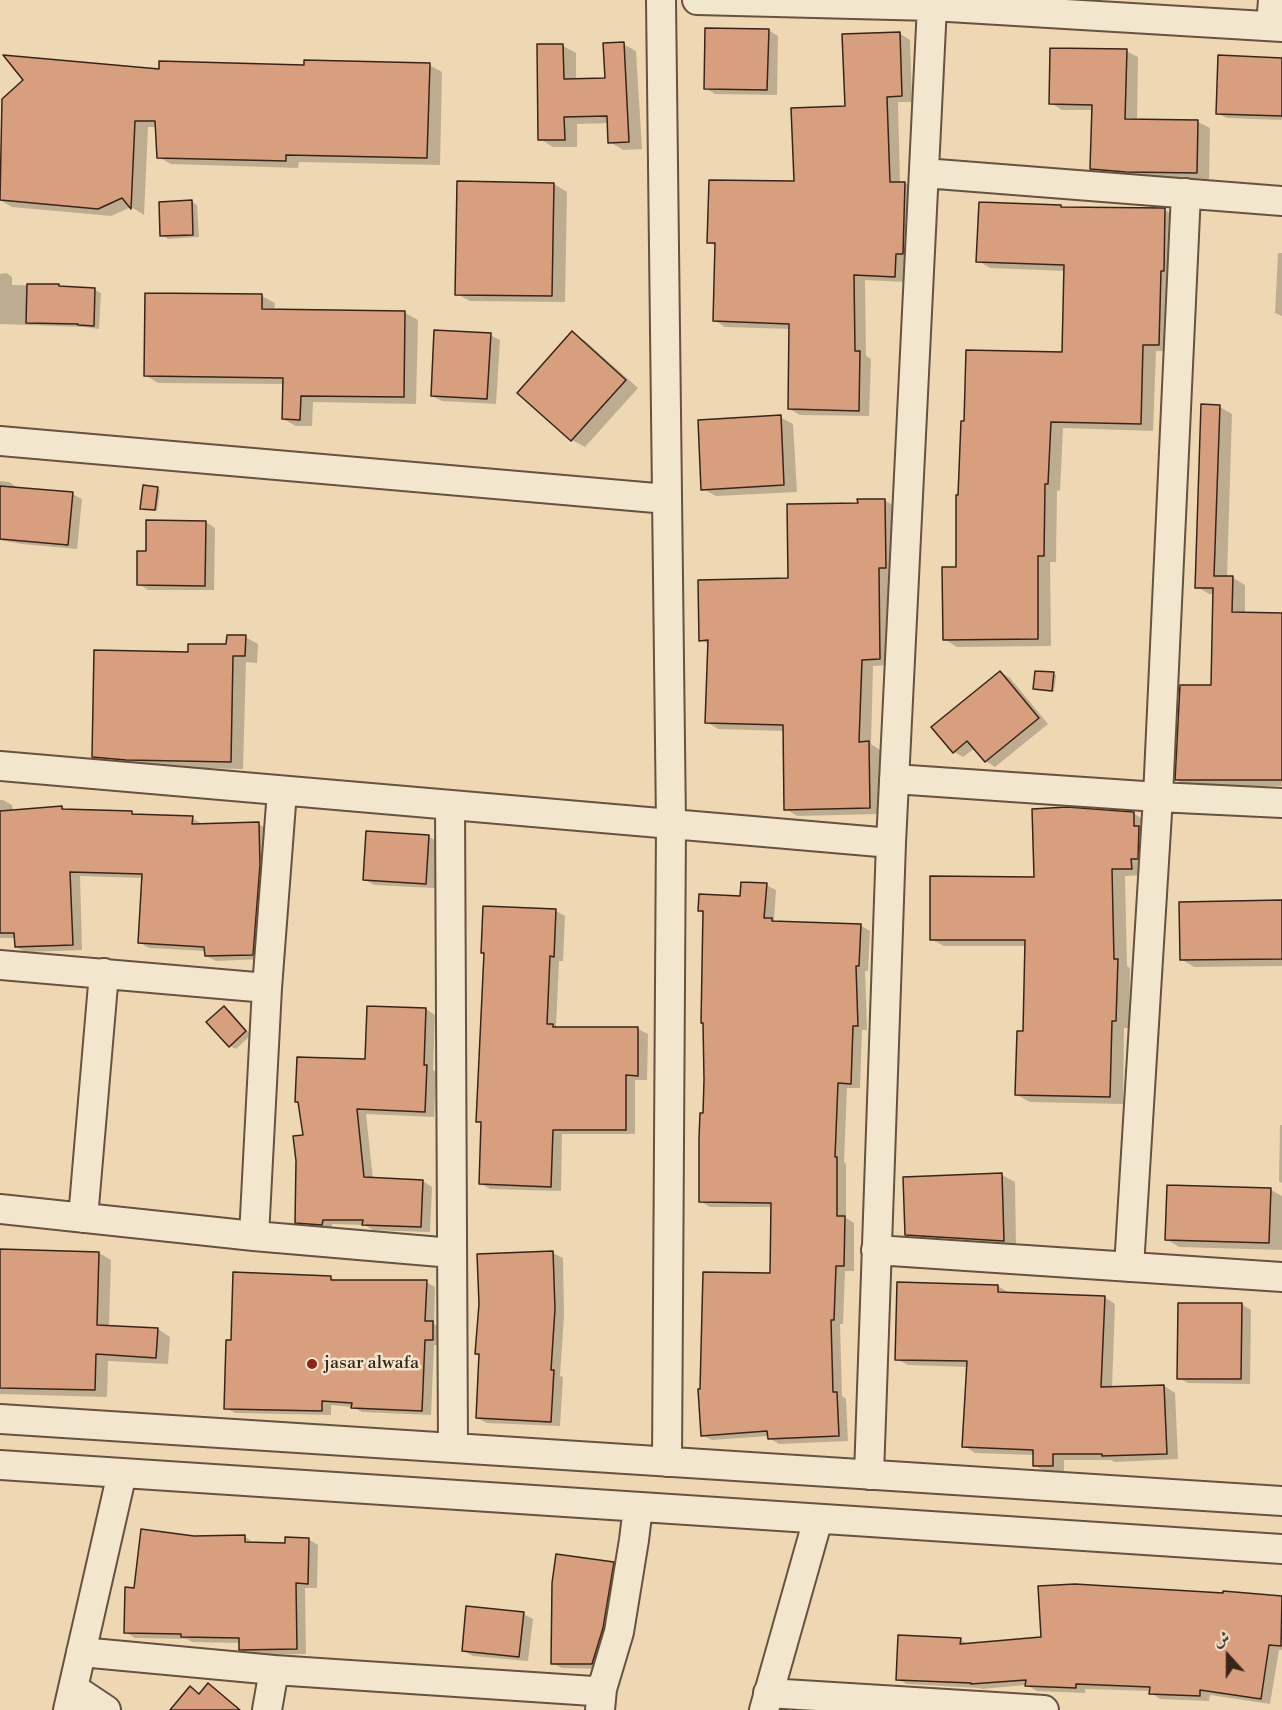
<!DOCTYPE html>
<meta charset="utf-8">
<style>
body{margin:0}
#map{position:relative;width:1282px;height:1710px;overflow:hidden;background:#edd8b3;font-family:"Libre Bodoni",Amiri,serif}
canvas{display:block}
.north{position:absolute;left:1198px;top:1626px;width:60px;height:60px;-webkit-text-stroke:4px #f3e6ce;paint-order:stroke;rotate:339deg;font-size:16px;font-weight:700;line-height:24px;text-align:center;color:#3a2419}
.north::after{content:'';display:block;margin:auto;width:21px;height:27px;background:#3a2419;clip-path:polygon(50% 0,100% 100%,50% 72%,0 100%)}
</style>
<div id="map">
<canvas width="1282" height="1710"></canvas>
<div class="north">ش</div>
</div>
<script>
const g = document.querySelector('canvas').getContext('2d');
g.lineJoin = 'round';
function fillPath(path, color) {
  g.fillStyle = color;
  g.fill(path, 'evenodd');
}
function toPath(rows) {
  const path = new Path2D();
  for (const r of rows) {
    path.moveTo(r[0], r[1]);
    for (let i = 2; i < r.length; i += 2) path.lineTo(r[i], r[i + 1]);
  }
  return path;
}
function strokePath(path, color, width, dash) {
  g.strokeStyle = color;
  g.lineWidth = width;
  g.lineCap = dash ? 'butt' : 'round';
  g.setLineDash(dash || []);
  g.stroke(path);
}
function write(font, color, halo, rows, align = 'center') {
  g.font = font + ' "Libre Bodoni",serif';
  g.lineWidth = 5;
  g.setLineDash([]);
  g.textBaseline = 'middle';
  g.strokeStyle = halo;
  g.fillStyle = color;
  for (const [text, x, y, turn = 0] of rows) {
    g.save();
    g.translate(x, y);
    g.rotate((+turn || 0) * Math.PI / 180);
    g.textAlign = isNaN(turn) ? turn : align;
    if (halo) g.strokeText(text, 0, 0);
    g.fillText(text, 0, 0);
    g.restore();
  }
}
const shadow = toPath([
 [768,30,778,36,777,95,715,94,705,88],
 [899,33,910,40,912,102,898,102,900,183,905,183,916,190,905,282,865,280,866,356,871,359,869,416,800,415,789,409,791,329,725,327,714,320,717,247,709,242,795,182],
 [623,44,636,51,642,149,623,150,610,142,609,123,577,124,577,147,553,147,540,139,563,46,576,53,576,80,606,80],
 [1126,51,1138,57,1137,121,1198,122,1210,128,1209,179,1139,178,1103,175,1092,169,1093,110,1062,110,1051,103],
 [1282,59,1282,120,1227,118,1217,113],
 [429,65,442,72,440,165,299,162,298,168,171,164,158,157,157,127,148,127,144,215,131,207,111,216,12,207,0,200,4,100,160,71],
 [554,184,567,192,565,302,470,301,457,294],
 [191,201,197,205,199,237,168,239,162,235],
 [1061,207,1064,208,1165,210,1177,217,1171,351,1156,351,1153,431,1063,428,1060,491,1057,490,1056,562,1050,562,1051,646,957,647,944,639,957,569,1064,354,1065,271,990,268,978,261],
 [1278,253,1282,253,1282,316,1275,313],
 [6,273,12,277,12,285,58,286,62,288,95,290,101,293,99,329,84,327,0,324,0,274],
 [262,296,275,303,274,311,405,313,418,320,416,404,313,402,312,426,296,426,283,419,284,384,158,383,145,375],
 [572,333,585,341,638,388,585,447,572,440],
 [490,335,500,340,496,404,442,401,432,396],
 [1220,407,1232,414,1227,578,1233,578,1245,585,1245,614,1282,615,1282,786,1189,787,1177,780,1212,687,1214,594,1209,594,1197,587],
 [780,417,793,424,797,492,716,496,703,489],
 [0,481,9,482,18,488,72,494,82,499,77,549,22,544,0,540],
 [157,489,160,490,157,511,144,509],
 [884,500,896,507,891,665,873,666,871,744,880,750,881,814,797,816,786,809,784,731,718,729,707,722,710,645,701,640,790,579],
 [206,522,215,528,214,590,148,590,139,584,147,553],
 [245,637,258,644,257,663,246,662,243,769,140,767,106,764,93,757,190,653,228,646],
 [1000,672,1010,678,1048,724,995,767,986,761,975,748,963,757,954,752],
 [1053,674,1056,675,1054,692,1034,689],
 [0,800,3,800,12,805,13,811,62,807,68,811,131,813,137,816,192,818,202,824,202,826,258,824,268,829,262,959,216,961,206,956,206,951,149,948,140,943,143,878,80,876,82,950,26,952,16,947,16,938,0,938],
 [1133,813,1146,821,1144,875,1125,876,1127,966,1130,968,1129,1028,1124,1028,1123,1104,1030,1102,1017,1095,1024,1032,1026,946,944,946,931,939,1036,878],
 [428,836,438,842,435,888,374,885,364,879],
 [766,885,776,890,774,920,778,923,860,925,870,931,868,971,865,971,867,1030,862,1030,860,1088,847,1088,844,1162,846,1164,846,1218,854,1223,854,1271,845,1271,843,1324,840,1324,842,1396,846,1399,848,1441,779,1444,769,1438,769,1436,712,1440,702,1435,701,1390,772,1274,773,1207,710,1207,700,1201,704,1115,704,913,699,910,741,898],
 [1282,902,1282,966,1194,967,1181,959],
 [556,911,565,916,563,961,559,961,556,1027,638,1029,648,1034,647,1080,635,1080,635,1134,562,1134,561,1191,490,1189,480,1183,482,1124,478,1121,485,954,482,952],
 [224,1008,230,1011,251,1035,236,1049,230,1046],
 [426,1009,435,1015,433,1070,436,1072,434,1117,366,1114,373,1179,423,1181,432,1187,430,1232,373,1230,365,1225,332,1224,332,1230,306,1228,297,1222,304,1136,366,1061],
 [1280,1125,1282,1125,1282,1183,1279,1181],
 [1002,1175,1015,1182,1016,1248,920,1242,906,1234],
 [1271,1190,1282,1196,1282,1250,1179,1247,1166,1239],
 [0,1250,99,1253,111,1260,109,1327,158,1329,170,1337,168,1364,108,1361,107,1397,0,1394],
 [553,1253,563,1258,564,1315,560,1376,563,1377,560,1426,487,1423,477,1418,480,1355,477,1353],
 [330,1278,336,1281,426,1282,435,1287,434,1324,442,1328,442,1345,434,1345,431,1415,362,1412,353,1407,331,1405,331,1415,235,1413,226,1408,232,1342],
 [998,1286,1009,1293,1104,1297,1115,1304,1112,1388,1164,1386,1175,1393,1178,1459,1115,1462,1111,1460,1064,1460,1064,1472,1046,1472,1034,1465,1035,1455,975,1453,964,1446,968,1367,908,1365,897,1359],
 [1241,1304,1251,1310,1250,1384,1188,1383,1179,1378],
 [194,1537,245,1537,254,1543,286,1544,308,1539,318,1545,317,1588,305,1588,306,1654,250,1655,241,1649,241,1643,192,1642,187,1639,135,1638,125,1632,135,1589],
 [613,1563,623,1569,602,1669,562,1668,552,1663],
 [1225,1592,1282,1597,1282,1650,1279,1650,1270,1704,1210,1695,1209,1701,1160,1699,1151,1693,1151,1691,1085,1689,1085,1693,1037,1691,1026,1685,982,1689,979,1688,907,1684,897,1679,960,1639,969,1645,1043,1638,1224,1595],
 [523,1614,533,1619,528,1661,473,1656,463,1650]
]);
const building = toPath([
 [705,28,769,29,767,90,704,89,705,28],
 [900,32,902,96,887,97,890,182,905,182,903,254,896,254,895,277,854,275,855,351,860,351,859,411,788,409,789,324,713,321,715,243,707,243,709,180,794,181,791,108,845,106,842,34,900,32],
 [624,42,629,142,608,143,607,116,564,117,565,140,538,140,537,44,563,44,564,79,605,78,603,43,624,42],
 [1050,48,1127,49,1125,119,1198,120,1197,173,1126,172,1090,169,1092,105,1049,104,1050,48],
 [3,55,159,69,159,61,304,65,304,60,430,63,427,158,286,155,286,161,157,158,155,121,135,121,131,209,122,198,98,209,0,200,2,99,23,80,3,55],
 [1218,55,1282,58,1282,116,1216,114,1218,55],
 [457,181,554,183,552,296,455,295,457,181],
 [192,200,193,235,160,236,159,202,192,200],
 [979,202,1061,205,1061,207,1165,208,1164,271,1161,271,1159,345,1143,345,1141,424,1051,422,1048,484,1045,484,1044,556,1038,556,1038,639,943,640,942,567,956,567,956,495,958,495,961,421,964,421,966,350,1062,352,1064,265,976,262,979,202],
 [27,284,59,284,59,286,95,288,94,326,78,325,78,324,26,323,27,284],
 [145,293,262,294,262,309,405,311,404,397,301,396,300,420,282,419,283,378,144,376,145,293],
 [434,330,491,333,487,399,431,396,434,330],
 [572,331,626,380,571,441,517,393,572,331],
 [1201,404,1220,405,1214,576,1233,576,1232,612,1282,613,1282,780,1175,780,1180,685,1211,685,1213,588,1195,588,1201,404],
 [781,415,784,485,701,490,698,420,781,415],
 [143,485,158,487,155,510,140,509,143,485],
 [0,486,73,492,68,545,0,539,0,486],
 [857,499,885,499,886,568,879,568,880,659,862,660,859,742,869,741,870,808,784,810,783,725,705,723,708,640,699,641,698,580,788,578,787,504,858,503,857,499],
 [146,520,206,521,205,586,137,585,137,551,146,551,146,520],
 [227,635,246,635,245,656,233,656,231,762,126,760,92,757,94,650,188,652,188,644,226,644,227,635],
 [1000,671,1039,718,985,762,967,741,953,753,931,727,1000,671],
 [1035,671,1054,672,1052,691,1033,689,1035,671],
 [62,806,62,809,132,811,132,814,193,816,192,824,259,822,260,865,253,955,205,956,204,947,138,943,142,874,70,872,73,945,15,947,14,933,0,933,0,811,62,806],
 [1067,807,1134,812,1134,826,1139,826,1138,859,1131,859,1132,869,1112,869,1114,959,1118,959,1116,1021,1112,1021,1110,1097,1015,1095,1017,1031,1023,1031,1025,940,930,940,930,876,1034,877,1032,809,1067,807],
 [366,831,429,835,426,884,363,880,366,831],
 [741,882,767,883,764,918,772,918,772,921,861,924,859,966,856,966,858,1026,853,1026,851,1084,838,1083,835,1157,837,1157,837,1216,845,1216,844,1266,836,1266,834,1320,831,1320,833,1392,837,1392,839,1436,768,1439,767,1431,701,1436,698,1389,700,1389,703,1272,770,1273,771,1203,699,1202,699,1138,700,1113,703,1113,704,1080,703,1023,701,1023,703,911,698,911,699,894,740,896,741,882],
 [1282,900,1282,959,1180,960,1179,902,1282,900],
 [483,906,556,909,554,957,550,956,547,1024,553,1024,553,1027,638,1027,638,1076,626,1075,626,1130,553,1130,551,1187,479,1184,481,1122,476,1122,484,953,481,953,483,906],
 [224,1006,246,1031,229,1047,206,1022,224,1006],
 [367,1006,426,1008,424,1065,427,1065,425,1112,357,1109,364,1177,423,1180,421,1227,362,1225,363,1220,323,1220,322,1225,295,1223,296,1161,293,1136,303,1135,298,1102,295,1102,297,1057,365,1059,367,1006],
 [1002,1173,1004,1241,905,1235,903,1177,1002,1173],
 [1167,1185,1271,1188,1269,1243,1165,1240,1167,1185],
 [0,1249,99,1252,97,1325,158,1328,156,1358,96,1354,95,1390,0,1388,0,1249],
 [553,1251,555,1309,551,1370,554,1370,551,1422,476,1418,479,1354,475,1354,479,1304,477,1254,553,1251],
 [233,1272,331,1276,331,1280,427,1280,425,1321,433,1321,433,1340,425,1340,422,1411,351,1408,352,1403,322,1401,322,1411,224,1409,226,1340,231,1340,233,1272],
 [897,1282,998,1285,998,1292,1105,1296,1101,1387,1164,1385,1167,1454,1102,1456,1102,1454,1053,1454,1053,1466,1033,1466,1033,1450,962,1447,967,1361,895,1360,897,1282],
 [1178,1303,1242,1303,1241,1379,1177,1379,1178,1303],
 [141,1529,194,1536,245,1535,245,1542,285,1543,285,1537,309,1538,308,1584,296,1583,297,1649,239,1650,239,1638,181,1637,181,1634,124,1633,125,1587,134,1588,141,1529],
 [556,1554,614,1562,603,1628,592,1664,551,1664,552,1583,556,1554],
 [1075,1584,1223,1593,1223,1591,1282,1596,1281,1646,1269,1645,1261,1699,1200,1690,1200,1696,1149,1694,1150,1687,1076,1684,1076,1688,1025,1686,1026,1680,971,1684,971,1683,896,1680,898,1635,961,1638,960,1644,1041,1637,1038,1586,1075,1584],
 [466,1606,524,1612,519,1657,462,1651,466,1606],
 [208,1683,240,1710,170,1710,190,1686,199,1694,208,1683]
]);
const minor = toPath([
 [661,0,671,824,667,1462],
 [697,0,932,6,1282,27],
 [1271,26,1273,0],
 [924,173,1282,201],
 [0,441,667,499],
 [0,766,891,843],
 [894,779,1158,797,1282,803],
 [450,805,453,1448],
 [0,965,267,988],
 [0,1209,254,1236,452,1253],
 [83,1218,104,973],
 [254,1236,267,988,282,791],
 [876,1250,1282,1277],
 [1129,1267,1158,797,1186,193],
 [0,1419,1282,1501],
 [0,1465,1282,1549],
 [869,1475,891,843,932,6],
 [81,1652,274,1670],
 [73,1688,106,1710],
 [768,1693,1044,1710],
 [68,1710,122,1473],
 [267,1710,274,1670,593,1691],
 [600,1710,602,1689,619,1632,634,1540,638,1507],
 [764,1710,818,1519]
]);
const markers = [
 [312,1364,6,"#8f2418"]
];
const poiNames = [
 ["jasar alwafa",324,1364]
];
fillPath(shadow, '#0003');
fillPath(building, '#d79f7e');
strokePath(building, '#3a2419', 1.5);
strokePath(minor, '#675140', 32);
strokePath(minor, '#f3e6ce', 28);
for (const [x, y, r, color] of markers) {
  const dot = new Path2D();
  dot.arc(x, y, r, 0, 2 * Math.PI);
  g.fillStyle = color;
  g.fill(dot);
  strokePath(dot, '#f3e6ce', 2);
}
write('18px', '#3a2419', '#f3e6ce', poiNames, 'left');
</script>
